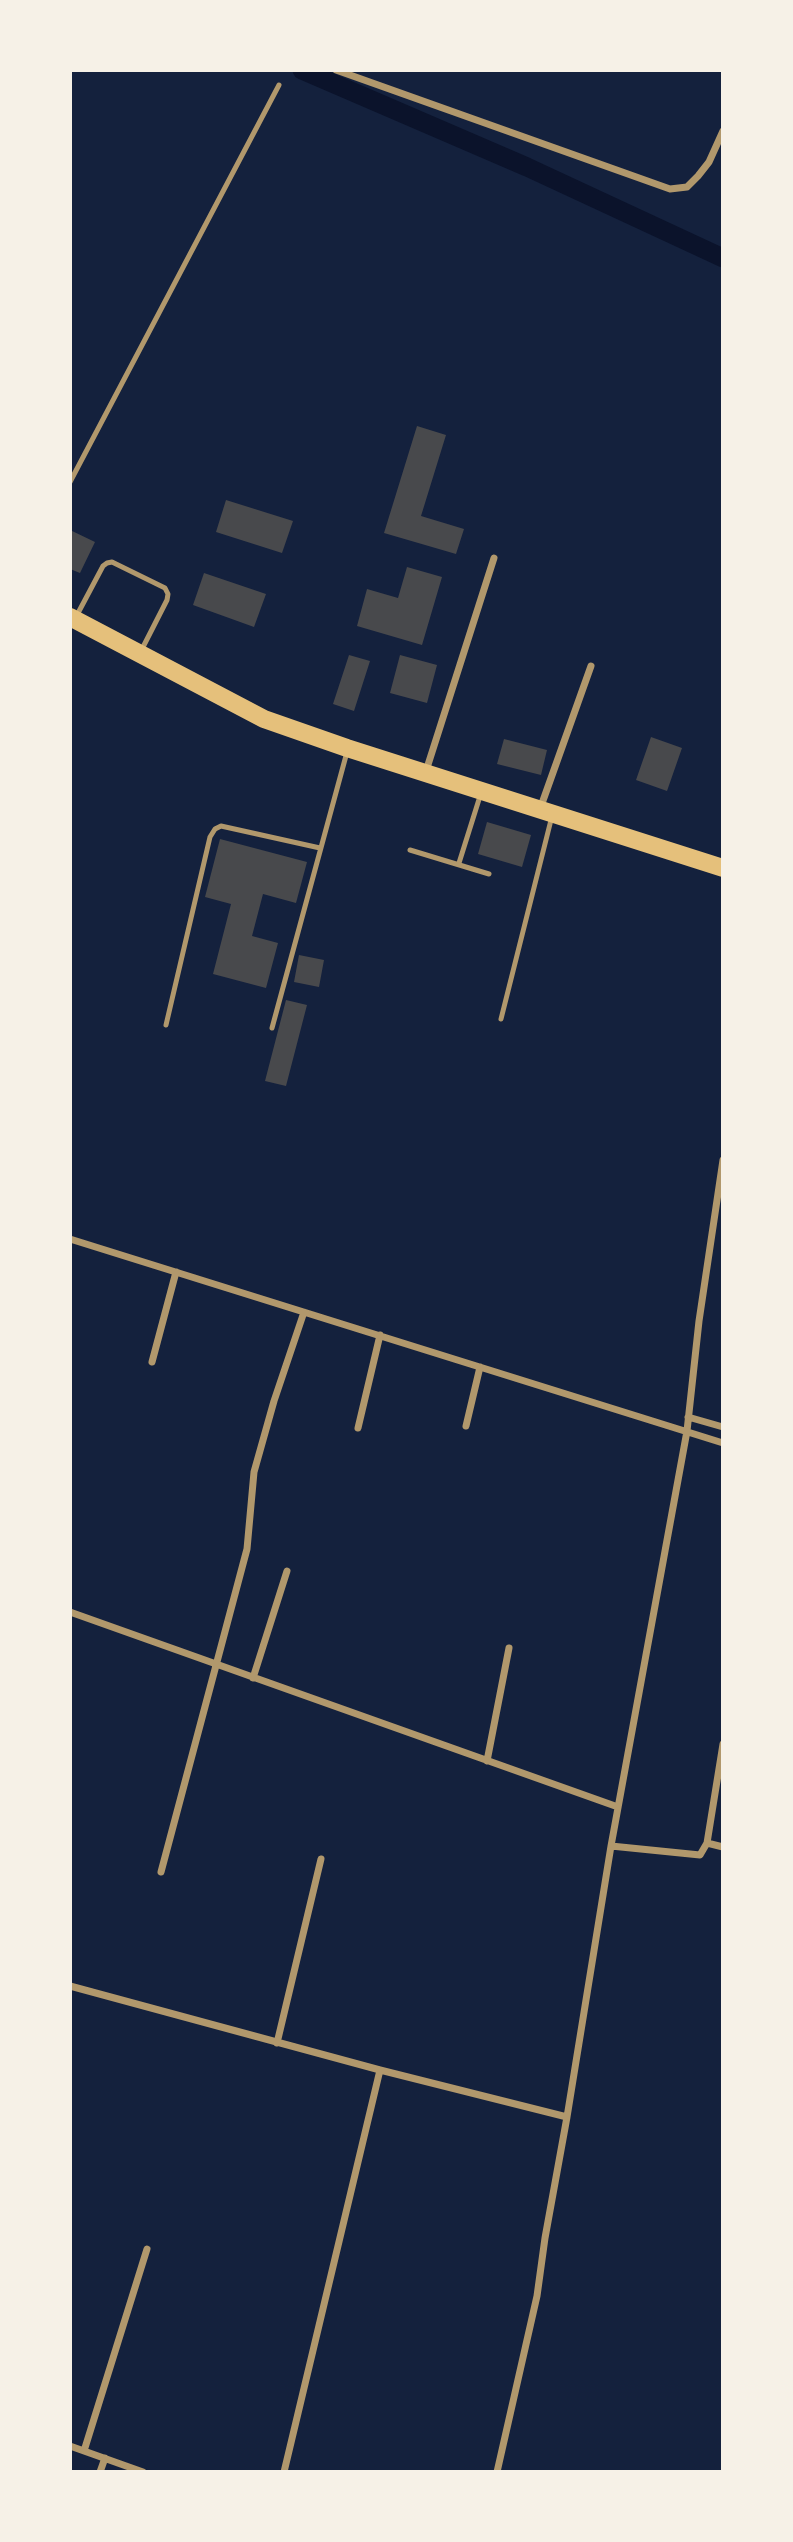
<!DOCTYPE html>
<style>
body{margin:0}
#map{position:relative;width:793px;height:2542px;overflow:hidden;background:#14213d;font-family:Overpass,sans-serif}
canvas{display:block}
.frame{position:absolute;inset:0;border:72px solid #f6f1e7;pointer-events:none}
</style>
<div id="map">
<canvas width="793" height="2542"></canvas>
<div class="frame"></div>
</div>
<script>
const g = document.querySelector('canvas').getContext('2d');
g.lineJoin = 'round';
function toPath(rows) {
  const path = new Path2D();
  for (const r of rows) {
    path.moveTo(r[0], r[1]);
    for (let i = 2; i < r.length; i += 2) path.lineTo(r[i], r[i + 1]);
  }
  return path;
}
function strokePath(path, color, width, dash) {
  g.strokeStyle = color;
  g.lineWidth = width;
  g.lineCap = dash ? 'butt' : 'round';
  g.setLineDash(dash || []);
  g.stroke(path);
}
function fillPath(path, color) {
  g.fillStyle = color;
  g.fill(path, 'evenodd');
}
const canal = toPath([
 [302,70,527,167,723,258]
]);
const building = toPath([
 [417,426,446,435,421,516,464,529,456,554,384,533],
 [226,500,293,521,282,553,216,532],
 [70,530,95,542,80,573,70,569],
 [407,567,442,577,422,645,357,626,367,589,398,598],
 [204,573,266,594,254,627,193,605],
 [349,655,370,661,354,711,333,704],
 [400,655,437,665,427,703,390,693],
 [651,737,682,748,667,791,636,780],
 [504,739,547,750,541,775,497,764],
 [487,822,531,835,522,867,478,854],
 [220,839,307,862,296,903,263,894,252,936,278,943,266,988,213,974,231,904,205,897],
 [299,955,324,960,319,987,294,982],
 [286,1000,307,1005,286,1086,265,1081]
]);
const service = toPath([
 [70,482,279,85],
 [77,615,103,566,107,563,112,562,165,588,168,594,167,600,141,651],
 [410,850,489,874],
 [459,863,481,793],
 [501,1019,552,816],
 [166,1025,210,837,215,829,221,826,320,848],
 [272,1028,347,752]
]);
const minor = toPath([
 [336,70,670,189,687,187,698,176,709,162,723,131],
 [426,771,494,558],
 [540,809,591,666],
 [70,1239,723,1443],
 [152,1362,176,1272],
 [688,1417,723,1427],
 [466,1426,480,1367],
 [358,1428,380,1335],
 [70,1612,618,1807],
 [253,1678,287,1571],
 [487,1761,509,1648],
 [707,1843,723,1847],
 [611,1846,700,1855,707,1843,723,1744],
 [161,1872,247,1549,254,1472,274,1401,304,1312],
 [70,1986,380,2070,567,2117,611,1846,687,1431,699,1321,723,1160],
 [277,2043,321,1859],
 [70,2446,143,2472],
 [84,2451,147,2249],
 [100,2472,105,2458],
 [284,2472,380,2070],
 [497,2472,537,2296,545,2238,567,2117]
]);
const primary = toPath([
 [70,617,264,719,347,748,723,868]
]);
strokePath(canal, '#0b132b', 19);
fillPath(building, '#48494c');
strokePath(service, '#b1986c', 5);
strokePath(minor, '#b1986c', 7);
strokePath(primary, '#e5c07b', 18);
</script>
